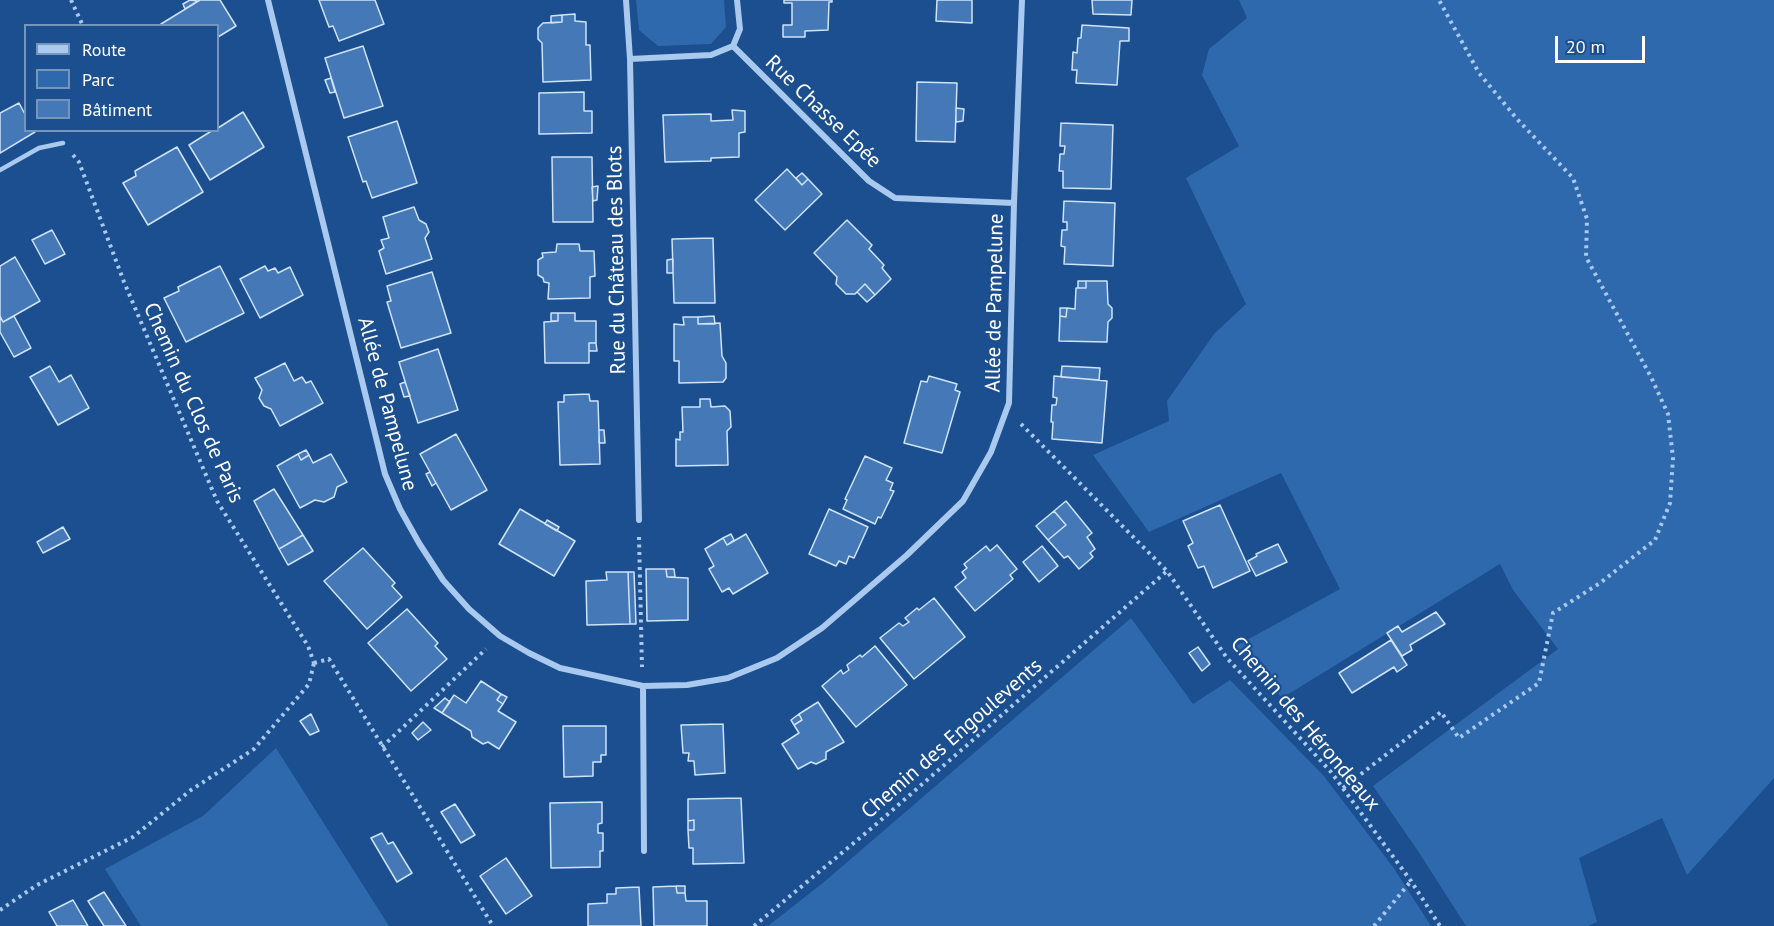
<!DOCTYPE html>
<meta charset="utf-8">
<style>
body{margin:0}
#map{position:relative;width:1774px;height:926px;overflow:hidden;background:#1b4f8f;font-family:"PT Sans",sans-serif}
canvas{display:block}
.legend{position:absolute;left:24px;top:24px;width:195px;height:108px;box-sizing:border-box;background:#1b4f8f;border:2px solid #7695bc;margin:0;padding:8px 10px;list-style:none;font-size:18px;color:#fff}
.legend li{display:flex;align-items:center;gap:12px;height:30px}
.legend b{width:30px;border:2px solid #7695bc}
.scale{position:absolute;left:1555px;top:36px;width:90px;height:27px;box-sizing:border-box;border:3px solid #fff;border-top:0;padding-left:8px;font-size:18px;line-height:21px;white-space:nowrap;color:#fff;-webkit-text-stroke:4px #1b4f8f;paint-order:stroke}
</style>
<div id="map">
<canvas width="1774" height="926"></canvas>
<ul class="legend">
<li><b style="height:8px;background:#a9c9ee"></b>Route</li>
<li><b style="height:16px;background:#2e69ad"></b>Parc</li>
<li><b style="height:16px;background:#4478b7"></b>Bâtiment</li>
</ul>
<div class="scale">20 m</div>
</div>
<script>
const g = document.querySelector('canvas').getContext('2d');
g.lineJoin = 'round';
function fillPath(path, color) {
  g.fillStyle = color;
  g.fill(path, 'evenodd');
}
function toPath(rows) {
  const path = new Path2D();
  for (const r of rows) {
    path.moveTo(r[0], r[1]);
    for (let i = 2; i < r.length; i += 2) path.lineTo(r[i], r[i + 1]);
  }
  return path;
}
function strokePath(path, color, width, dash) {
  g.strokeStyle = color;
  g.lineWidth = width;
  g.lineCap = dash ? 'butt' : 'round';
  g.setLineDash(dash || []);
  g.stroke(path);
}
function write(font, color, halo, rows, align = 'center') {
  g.font = font + ' "PT Sans",sans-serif';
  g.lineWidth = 4.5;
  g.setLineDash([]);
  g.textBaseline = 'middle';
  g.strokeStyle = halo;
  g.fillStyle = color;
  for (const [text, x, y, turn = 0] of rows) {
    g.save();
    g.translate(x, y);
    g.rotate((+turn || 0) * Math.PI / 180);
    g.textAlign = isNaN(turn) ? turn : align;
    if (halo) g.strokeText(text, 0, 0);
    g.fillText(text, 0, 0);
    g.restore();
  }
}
const green = toPath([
 [636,0,724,0,726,27,711,44,658,46,639,30],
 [1239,0,1774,0,1774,778,1687,875,1662,818,1579,858,1597,922,1588,926,1466,926,1418,851,1373,786,1558,649,1513,590,1500,564,1282,698,1236,646,1340,589,1281,473,1149,532,1093,455,1169,421,1167,401,1214,334,1246,304,1186,178,1239,146,1202,75,1209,49,1247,18],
 [1131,618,1193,704,1230,680,1323,775,1393,867,1431,926,768,926,824,882],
 [276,748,389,926,141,926,105,869,203,816]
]);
const building = toPath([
 [190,0,198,1,185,9,183,4,190,0],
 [200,0,220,0,236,26,218,37,218,26,162,26,161,24,200,0],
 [319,0,375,0,384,24,339,41,333,26,329,27,319,0],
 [784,0,832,0,832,2,829,2,828,30,805,31,805,37,783,37,783,25,792,25,792,3,784,3,784,0],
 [937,0,972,0,972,23,936,21,937,0],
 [1092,0,1132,0,1131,15,1093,14,1092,0],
 [575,14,575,21,586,22,586,45,590,45,591,80,543,82,542,43,538,39,538,28,543,23,562,22,562,15,575,14],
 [562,15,562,22,551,23,551,16,562,15],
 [1082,25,1129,28,1129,41,1120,41,1117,85,1076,83,1077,70,1072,70,1073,52,1077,53,1078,38,1081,38,1082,25],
 [363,46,383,106,344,118,325,58,363,46],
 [331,78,335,92,330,93,325,80,331,78],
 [917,82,957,83,955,142,916,141,917,82],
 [584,92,584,111,592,111,592,133,539,134,539,93,584,92],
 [19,103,26,116,26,130,34,130,35,132,0,153,0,113,19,103],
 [956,108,964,109,963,121,956,122,956,108],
 [732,110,745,111,745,132,739,133,739,157,711,158,711,161,665,162,663,115,711,114,711,121,733,120,732,110],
 [243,112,264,147,210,180,189,145,213,130,218,130,218,128,243,112],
 [397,121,417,183,372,198,366,181,363,182,348,137,397,121],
 [1061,123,1113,125,1111,189,1063,188,1063,171,1059,171,1060,154,1064,154,1065,146,1060,146,1061,123],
 [177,147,203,192,148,225,123,183,136,176,135,171,177,147],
 [552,157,592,157,593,222,553,222,552,157],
 [787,169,802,185,808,179,822,194,785,230,755,200,787,169],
 [802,173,808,179,802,185,796,178,802,173],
 [598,186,597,200,593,201,592,187,598,186],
 [1064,201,1115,203,1113,266,1064,264,1065,247,1061,246,1062,230,1067,230,1067,222,1063,222,1064,201],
 [414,207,419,220,426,224,429,232,425,238,432,259,386,274,379,251,384,248,381,240,389,238,383,217,414,207],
 [847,220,872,245,869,249,884,265,882,268,891,279,875,295,865,284,855,294,846,294,836,284,837,277,814,253,847,220],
 [52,230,65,254,45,264,32,240,52,230],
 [713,238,715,303,674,303,672,239,713,238],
 [557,244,579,244,580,251,594,251,595,276,590,277,590,298,548,299,549,283,544,282,543,278,538,275,538,260,543,257,542,253,556,252,557,244],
 [15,257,40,301,3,322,0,316,0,266,15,257],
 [673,259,673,273,667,273,667,260,673,259],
 [220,266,244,313,186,342,164,298,179,291,178,287,220,266],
 [265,266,268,271,275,268,278,273,290,267,303,295,260,318,240,279,265,266],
 [432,272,451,333,401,348,387,302,391,301,387,286,432,272],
 [1078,281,1086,281,1086,288,1078,288,1078,281],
 [1086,281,1107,281,1108,304,1112,308,1112,318,1108,322,1107,342,1059,341,1060,316,1066,317,1067,308,1075,309,1076,288,1086,288,1086,281],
 [865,284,875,295,867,302,857,292,865,284],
 [1060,308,1067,308,1066,317,1060,316,1060,308],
 [551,313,558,313,558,321,551,321,551,313],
 [558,313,575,313,575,321,596,321,596,343,589,343,589,363,545,363,544,322,558,321,558,313],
 [0,316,3,322,14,316,31,348,14,357,0,332,0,316],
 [714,316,715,324,698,324,698,317,714,316],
 [683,317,698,317,698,324,720,323,722,356,726,363,726,378,723,382,679,383,679,361,674,361,674,324,684,325,683,317],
 [589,343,596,343,597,351,589,351,589,343],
 [438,349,458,410,418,423,399,362,438,349],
 [285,363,294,381,302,377,306,383,311,381,323,403,280,426,271,409,264,406,259,398,262,390,255,378,285,363],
 [50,366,59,382,71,375,89,408,58,425,30,377,50,366],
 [1062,366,1100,368,1099,380,1061,377,1062,366],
 [929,376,957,384,955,390,960,392,942,453,904,443,921,381,927,382,929,376],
 [1054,376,1107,381,1102,443,1052,439,1053,422,1051,422,1052,405,1056,405,1057,398,1053,397,1054,376],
 [405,382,410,396,404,397,400,384,405,382],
 [589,394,590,401,598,401,600,464,560,465,558,402,564,402,564,395,589,394],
 [700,399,710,399,711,407,725,406,730,411,731,427,727,431,728,465,676,466,676,439,680,440,680,432,683,432,682,407,700,407,700,399],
 [599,430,604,430,605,443,599,443,599,430],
 [456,434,487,490,451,510,420,454,456,434],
 [306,450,309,455,301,460,298,454,306,450],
 [298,454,301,460,309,455,313,463,331,454,347,482,337,487,334,497,324,502,315,500,300,508,277,466,298,454],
 [865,456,892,468,886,480,893,483,890,490,894,491,881,518,878,517,875,524,843,509,847,500,845,499,865,456],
 [430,472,436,483,432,486,426,474,430,472],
 [274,489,303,535,279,549,254,501,274,489],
 [1066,501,1092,533,1087,537,1095,549,1090,553,1093,557,1079,569,1068,556,1064,558,1048,540,1066,525,1054,511,1066,501],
 [1220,505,1250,571,1213,588,1204,566,1198,568,1188,546,1193,543,1183,521,1220,505],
 [520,509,575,541,554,576,499,544,520,509],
 [829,509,868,527,854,558,849,556,846,564,839,561,836,566,809,554,829,509],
 [1054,511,1066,525,1048,540,1036,526,1054,511],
 [547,520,559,527,557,531,545,524,547,520],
 [63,527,70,539,43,553,37,542,63,527],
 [731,534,734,540,727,545,723,538,731,534],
 [746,534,768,573,733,594,729,588,722,592,709,569,714,566,705,549,723,538,727,545,746,534],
 [303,535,313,551,288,565,279,549,303,535],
 [1278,544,1287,562,1256,576,1248,561,1257,556,1256,554,1278,544],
 [997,545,1017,569,1010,575,1013,579,975,611,955,587,966,578,962,572,967,568,964,564,986,546,990,551,997,545],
 [1042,546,1058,566,1039,582,1023,562,1042,546],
 [363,548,395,583,392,586,402,597,367,629,324,581,363,548],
 [646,569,666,569,667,577,688,578,688,620,647,621,646,569],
 [666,569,674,569,675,577,667,577,666,569],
 [606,572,628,572,630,624,587,625,586,581,607,580,606,572],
 [628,572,634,572,636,624,630,624,628,572],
 [934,598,965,637,914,679,880,638,899,623,903,626,909,622,905,618,917,608,919,610,934,598],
 [407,609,438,643,435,646,447,659,411,691,368,643,407,609],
 [1436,612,1445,624,1410,645,1412,650,1402,656,1387,633,1398,626,1402,632,1436,612],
 [1391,640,1407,665,1397,672,1394,667,1352,693,1339,673,1391,640],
 [875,646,907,685,856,727,822,686,841,670,843,674,849,670,847,665,860,655,862,657,875,646],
 [1198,647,1210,664,1202,671,1189,653,1198,647],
 [481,681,501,694,497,700,503,704,498,711,516,722,499,749,488,742,483,744,472,737,471,731,442,713,454,695,466,703,481,681],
 [501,694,507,697,503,704,497,700,501,694],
 [445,698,450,702,442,713,434,708,445,698],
 [818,702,844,742,826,752,826,759,816,764,811,762,798,769,782,744,799,733,794,725,802,720,799,714,818,702],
 [311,714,319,731,310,735,300,721,311,714],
 [799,714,802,720,794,725,791,720,799,714],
 [423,722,431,730,418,740,412,733,423,722],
 [723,724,725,773,695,775,694,761,688,761,689,753,683,753,681,725,723,724],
 [563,726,606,726,606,755,601,755,601,762,593,762,593,776,564,777,563,726],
 [741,798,744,863,693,864,693,848,689,848,688,830,694,830,694,820,688,821,688,799,741,798],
 [602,802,602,823,598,824,598,833,603,833,603,851,600,851,600,867,551,868,550,803,602,802],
 [455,804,475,835,461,843,441,812,455,804],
 [694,820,694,830,688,830,688,821,694,820],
 [382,833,388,844,393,842,412,873,397,882,371,838,382,833],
 [506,858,532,896,506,914,480,876,506,858],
 [676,886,677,893,685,893,686,901,707,901,707,926,654,926,653,887,676,886],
 [676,886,685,886,685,893,677,893,676,886],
 [639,887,641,926,588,926,588,904,607,903,607,894,616,894,616,888,639,887],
 [104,892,126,926,104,926,88,901,104,892],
 [73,900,88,926,57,926,49,912,73,900]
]);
const path = toPath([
 [71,0,83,26],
 [73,155,79,162,124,282,217,501,308,646,314,663],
 [1021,424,1167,571,1227,658,1331,772,1411,881,1440,926],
 [639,537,642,667],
 [314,663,329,659,493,926],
 [382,747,486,649],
 [1343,788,1441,712,1459,738,1539,683,1553,613,1600,583,1655,540,1670,503,1673,458,1668,414,1651,377,1586,257,1587,219,1573,178,1517,119,1479,73,1439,0],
 [0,910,37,885,133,837,191,790,254,749,309,684,314,663],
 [754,926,873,827,1167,571],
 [1374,926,1411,881]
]);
const service = toPath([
 [0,170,39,148,63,143]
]);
const minor = toPath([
 [268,0,385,474,400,509,419,543,443,580,469,609,500,636,529,653,560,668,643,686,687,685,728,678,777,658,822,628,907,555,963,501,991,452,1009,403,1014,203,1022,0],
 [626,0,630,59,639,520],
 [737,0,740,29,733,46,869,181,895,198,1014,203],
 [630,59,711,55,733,46],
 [643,686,644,851]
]);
const streetNames = [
 ["Rue Chasse Epée",823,112,44],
 ["Rue du Château des Blots",617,260,-91],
 ["Allée de Pampelune",995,303,-89],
 ["Chemin du Clos de Paris",193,403,66],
 ["Allée de Pampelune",387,404,75],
 ["Chemin des Hérondeaux",1305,724,50],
 ["Chemin des Engoulevents",952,739,-41]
];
fillPath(green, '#2e69ad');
fillPath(building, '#4478b7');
strokePath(building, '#cfe3fa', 1.5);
strokePath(path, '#a9c9ee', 4, [3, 4.5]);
strokePath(service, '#a9c9ee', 4.5);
strokePath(minor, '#a9c9ee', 6);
write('21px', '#fff', '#1b4f8f', streetNames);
</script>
